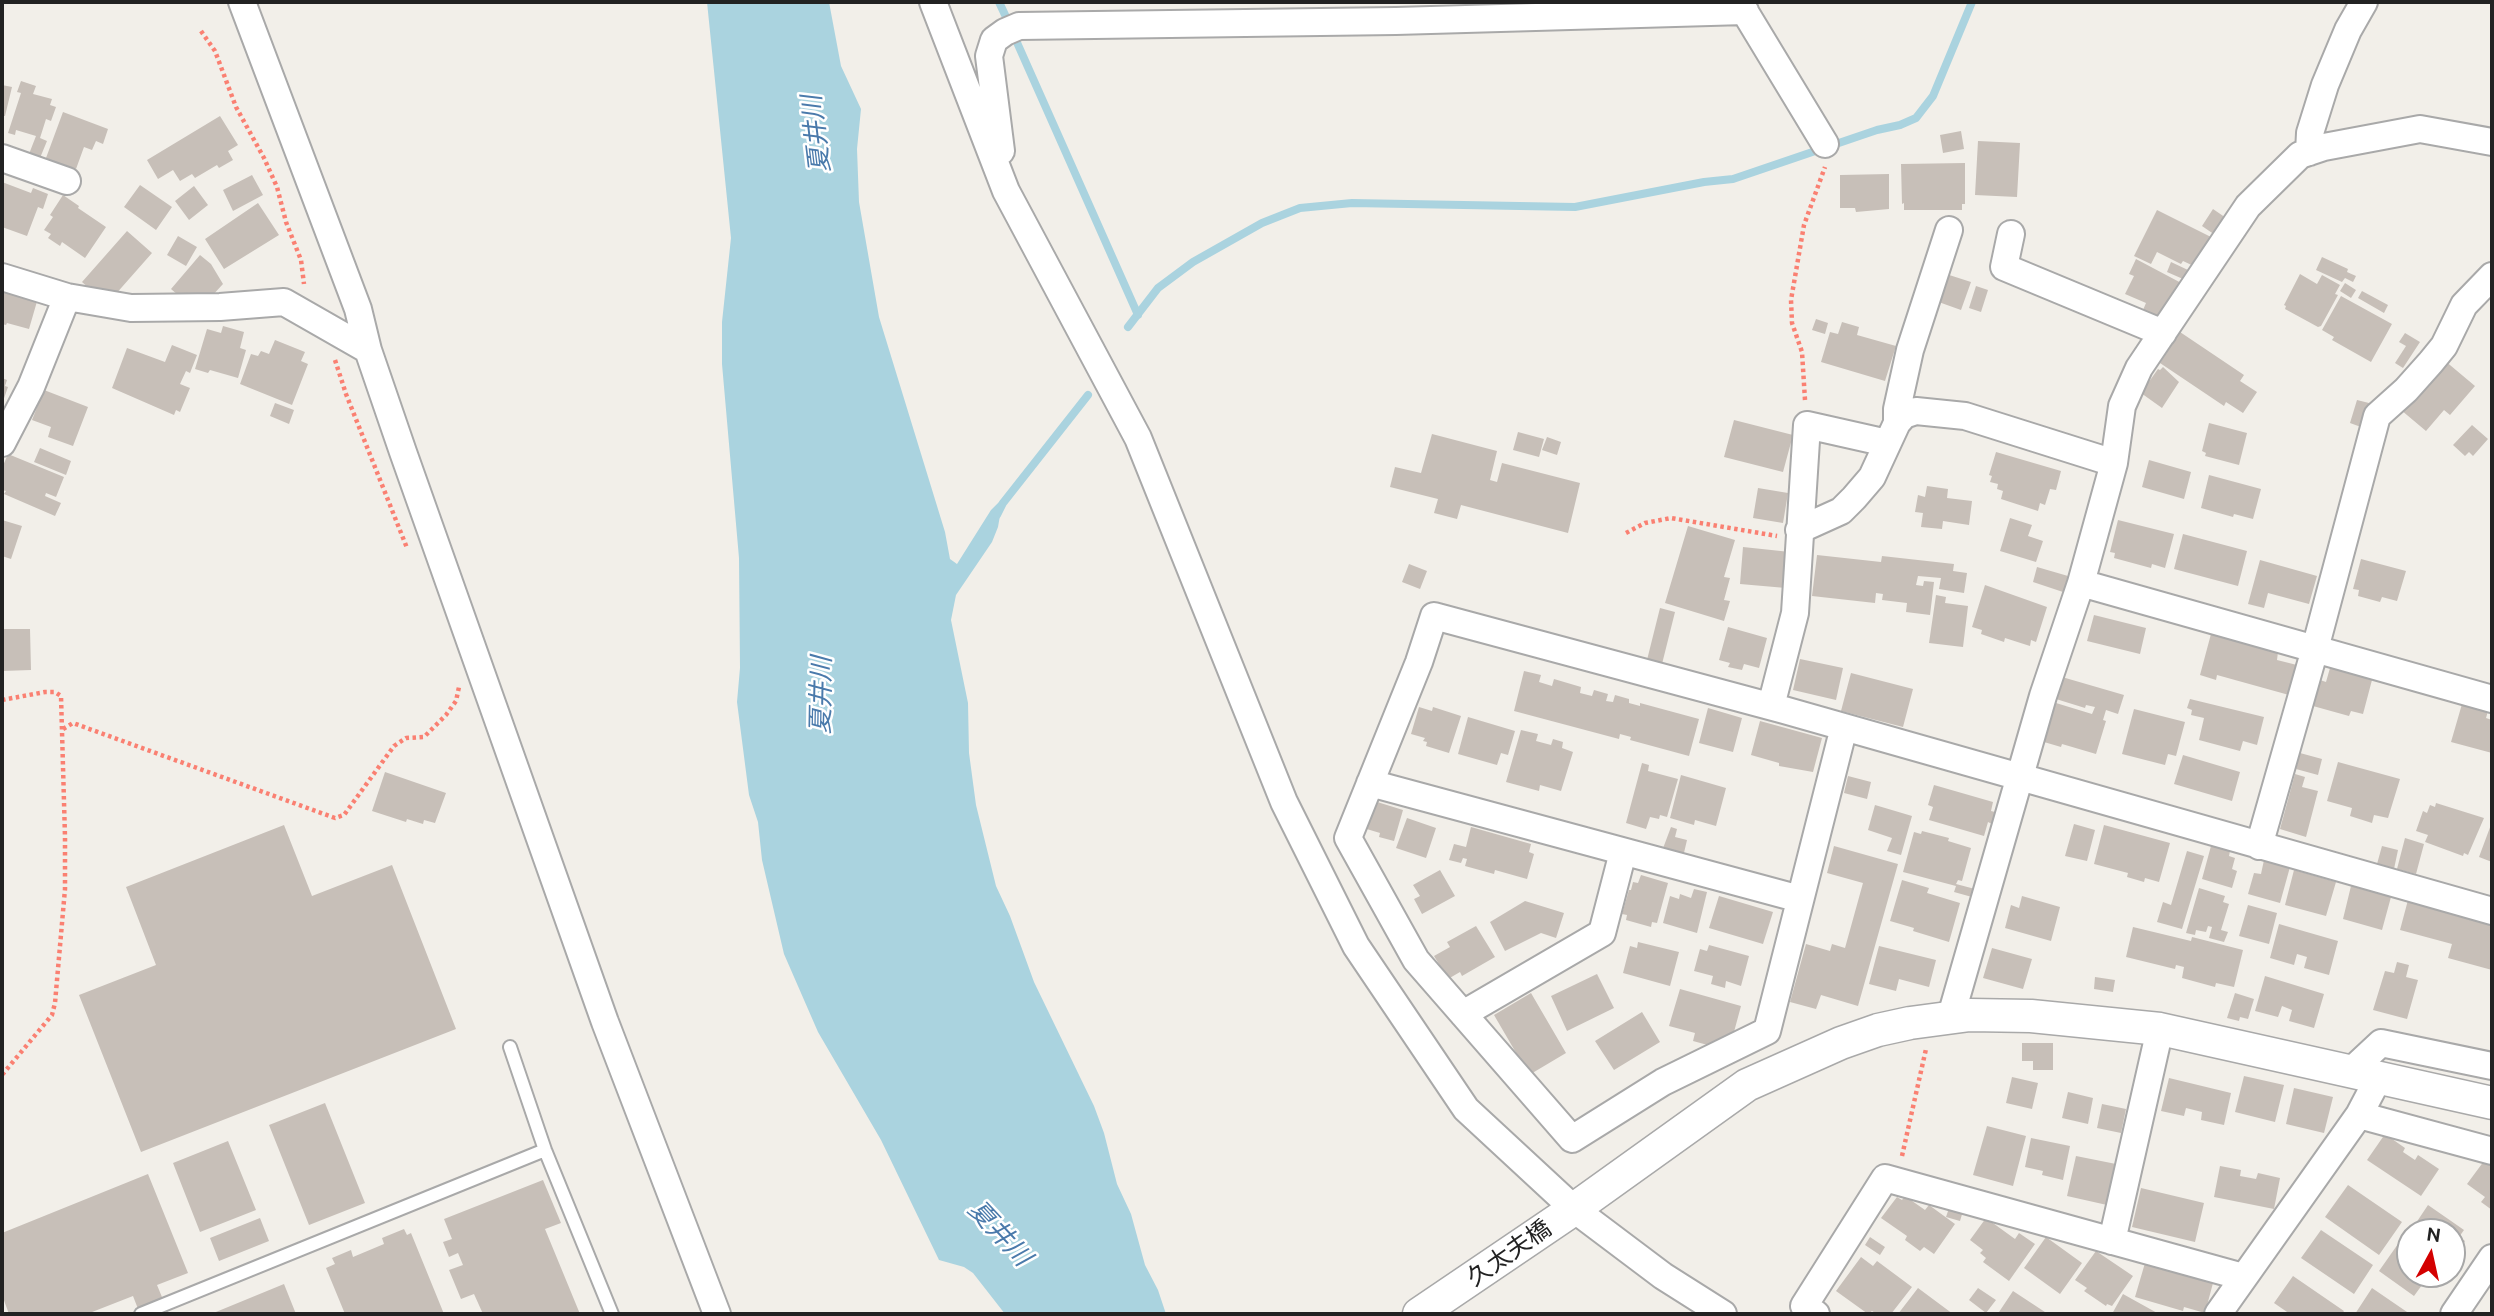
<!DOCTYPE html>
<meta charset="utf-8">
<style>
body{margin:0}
#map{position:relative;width:2494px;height:1316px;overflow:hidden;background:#f2efe9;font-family:Ubuntu,sans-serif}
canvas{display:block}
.frame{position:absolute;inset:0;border:4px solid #222;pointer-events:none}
.north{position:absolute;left:2396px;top:1218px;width:70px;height:70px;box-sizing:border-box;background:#fff;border:2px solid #a7a7a7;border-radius:50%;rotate:8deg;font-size:19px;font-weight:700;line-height:28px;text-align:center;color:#222}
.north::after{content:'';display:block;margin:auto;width:24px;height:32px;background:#d40000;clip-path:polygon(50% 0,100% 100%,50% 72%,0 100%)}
</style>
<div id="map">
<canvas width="2494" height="1316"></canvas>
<div class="frame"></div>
<div class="north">N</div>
</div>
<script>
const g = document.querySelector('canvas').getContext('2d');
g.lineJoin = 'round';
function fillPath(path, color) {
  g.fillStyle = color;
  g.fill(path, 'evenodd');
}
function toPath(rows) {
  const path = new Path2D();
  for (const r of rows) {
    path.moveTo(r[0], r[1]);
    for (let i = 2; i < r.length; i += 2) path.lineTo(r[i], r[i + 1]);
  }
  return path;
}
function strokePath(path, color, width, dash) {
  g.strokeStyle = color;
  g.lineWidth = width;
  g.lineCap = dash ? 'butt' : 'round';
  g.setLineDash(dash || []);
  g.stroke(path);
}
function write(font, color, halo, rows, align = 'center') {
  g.font = font + ' Ubuntu,"Noto Sans JP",sans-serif';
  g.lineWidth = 5;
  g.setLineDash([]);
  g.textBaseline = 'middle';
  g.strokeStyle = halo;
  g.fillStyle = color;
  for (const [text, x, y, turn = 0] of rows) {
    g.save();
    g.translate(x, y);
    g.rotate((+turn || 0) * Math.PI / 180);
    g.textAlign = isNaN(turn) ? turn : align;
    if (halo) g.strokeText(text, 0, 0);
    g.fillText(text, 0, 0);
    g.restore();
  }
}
const water = toPath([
 [707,2,829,2,841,66,861,109,857,149,859,202,879,317,945,532,950,559,957,564,991,510,1003,498,998,527,992,542,956,595,951,620,968,703,969,753,976,805,996,886,1010,916,1034,982,1094,1106,1104,1133,1117,1184,1131,1214,1145,1265,1158,1290,1166,1314,1005,1314,973,1273,964,1267,939,1260,881,1140,818,1032,784,954,762,860,758,822,749,795,737,702,740,668,739,558,722,364,722,322,731,238]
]);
const stream = toPath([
 [999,2,1006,17],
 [1015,38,1138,315],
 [1128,327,1158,288,1193,262,1262,223,1300,208,1352,203,1575,207,1704,182,1733,179,1877,130,1900,125,1916,118,1933,96,1972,2],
 [997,515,1003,503,1088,395]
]);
const building = toPath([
 [21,81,36,86,33,94,52,99,50,105,56,107,51,121,46,119,40,138,47,141,40,158,29,154,36,136,16,130,15,135,8,133,21,93,17,92],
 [2,85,12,87,5,116,2,116],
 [63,112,108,129,103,144,96,141,92,150,84,147,76,169,62,164,60,167,47,163,48,159,46,158],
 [220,116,238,145,228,151,233,160,219,168,217,165,195,178,192,174,180,181,173,170,158,179,147,160],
 [1961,131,1964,149,1943,153,1940,135],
 [1978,141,2020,143,2017,197,1975,195],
 [1965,163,1965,204,1962,204,1962,210,1904,210,1904,203,1902,204,1901,164],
 [1889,174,1889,209,1856,212,1855,208,1840,208,1840,175],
 [252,175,263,195,233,211,223,190],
 [2,182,31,193,33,188,48,194,43,209,38,207,27,236,2,227],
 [140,185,172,207,156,230,124,207],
 [194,186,208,205,189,220,175,201],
 [63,195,79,206,78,208,106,227,85,258,62,242,60,246,48,238,51,234,44,230,53,217,50,215],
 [258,203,279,235,224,269,205,239],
 [2213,209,2229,220,2218,237,2202,226],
 [2157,210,2215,239,2198,268,2183,261,2181,264,2157,252,2151,264,2134,256],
 [127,231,152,253,107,304,82,282],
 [178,236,197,247,186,266,167,255],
 [200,255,211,264,223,284,210,298,185,301,171,289],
 [2322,257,2348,269,2347,272,2356,276,2353,282,2345,278,2342,282,2316,270],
 [2136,259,2185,285,2162,319,2143,310,2146,303,2125,294,2134,276,2129,274],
 [2171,262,2188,270,2183,279,2167,272],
 [1943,273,1971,282,1961,310,1933,300],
 [2300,274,2317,284,2322,275,2340,285,2335,294,2338,295,2321,326,2318,327,2285,309,2286,306,2284,305],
 [2345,283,2356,290,2351,298,2340,291],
 [1976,286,1988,290,1981,312,1969,308],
 [2,288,38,298,29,329,7,323,6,325,2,324],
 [2362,291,2388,305,2384,313,2358,298],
 [2341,296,2392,324,2371,362,2332,340,2334,337,2322,330],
 [1816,319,1828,323,1825,334,1812,330],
 [1842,322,1859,327,1857,335,1896,346,1885,381,1821,362,1830,332,1838,334],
 [223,326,244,332,240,348,246,350,238,378,210,370,208,373,195,369,207,329,221,333],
 [2180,332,2244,375,2240,381,2257,392,2243,413,2226,402,2224,406,2160,363],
 [2405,333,2420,342,2403,368,2395,363,2406,346,2399,342],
 [275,340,305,352,301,361,308,364,292,405,240,384,251,354,258,356,261,351,269,354],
 [172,345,197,355,190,373,186,371,180,384,190,388,180,412,176,410,174,415,112,388,127,348,165,362],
 [2444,360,2475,386,2450,415,2444,410,2426,431,2401,410],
 [2163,367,2179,382,2162,408,2141,393,2158,369,2160,370],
 [2,378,7,380,5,386,8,387,2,404],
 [44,390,88,407,73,446,48,437,51,427,32,420],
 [2357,400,2369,403,2361,427,2350,423],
 [275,403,294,410,289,424,270,416],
 [1734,420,1793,435,1783,472,1724,457],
 [2209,423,2247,433,2239,465,2205,456,2206,453,2202,451],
 [2472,425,2488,439,2473,456,2469,452,2465,456,2453,445],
 [1518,432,1544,439,1539,457,1513,450],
 [1432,434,1497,451,1490,480,1497,482,1502,463,1580,483,1568,533,1461,505,1457,519,1434,513,1438,499,1390,487,1395,467,1421,473],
 [1547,437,1561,442,1557,455,1542,450],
 [40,448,71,461,66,475,34,462],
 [1996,452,2061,471,2056,490,2050,489,2045,505,2040,503,2038,511,2001,499,2003,491,1997,489,1998,484,1990,482,1992,476,1989,475],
 [8,454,64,477,56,497,46,493,45,496,61,503,55,516,4,494,6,491,2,490,2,468],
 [2149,460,2191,472,2184,499,2142,487],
 [2209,475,2261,489,2253,519,2234,514,2233,517,2201,508],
 [1927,486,1948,489,1947,498,1972,501,1969,525,1943,521,1942,529,1921,527,1923,513,1915,512,1918,495,1925,497],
 [1758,488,1788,493,1783,523,1753,518],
 [2010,518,2032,525,2028,536,2043,541,2036,562,2000,551],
 [2,520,22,526,11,559,2,556],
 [2118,520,2174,534,2165,568,2152,564,2151,568,2114,558,2115,553,2110,552],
 [1688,526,1735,540,1724,577,1730,578,1724,600,1730,601,1724,621,1665,603],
 [2183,534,2247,551,2238,586,2174,569],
 [1743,547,1790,552,1786,588,1740,584],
 [1817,555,1881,562,1882,556,1954,564,1953,571,1967,573,1964,593,1939,589,1941,578,1918,576,1916,585,1923,586,1924,581,1934,582,1930,615,1906,612,1907,603,1882,600,1883,594,1876,593,1875,603,1812,596],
 [2361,559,2406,571,2397,601,2382,597,2380,602,2358,596,2359,590,2353,589],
 [2260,560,2317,576,2309,604,2268,593,2264,608,2248,604],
 [1409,564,1427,571,1420,589,1402,582],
 [2037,567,2068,576,2063,592,2033,582],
 [1985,585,2047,607,2036,642,2031,640,2030,646,2005,638,2004,642,1981,634,1982,630,1972,627],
 [1936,595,1946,597,1945,603,1968,606,1963,647,1929,643],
 [1660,608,1675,612,1662,664,1647,660],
 [2094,615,2146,628,2140,654,2087,641],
 [1728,627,1767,638,1759,668,1744,664,1742,670,1728,667,1730,663,1719,660],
 [2,629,30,629,31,670,2,671],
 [2211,634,2278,652,2277,660,2297,665,2289,695,2217,675,2216,680,2200,675],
 [1800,659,1843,668,1836,700,1793,690],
 [2330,668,2372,680,2363,714,2351,711,2349,716,2313,706,2320,680,2326,682],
 [1524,671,1541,675,1539,682,1552,686,1554,679,1581,687,1580,693,1592,696,1594,690,1608,694,1606,701,1613,702,1615,695,1629,699,1629,703,1640,706,1640,703,1699,719,1689,756,1630,740,1631,737,1620,734,1619,739,1514,711],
 [1851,673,1913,689,1903,727,1841,711],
 [2062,677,2124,695,2118,714,2106,710,2103,720,2106,721,2096,754,2062,744,2061,747,2044,742,2056,703,2092,714,2095,707,2086,705,2085,708,2056,699],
 [2190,699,2264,717,2257,745,2243,741,2240,751,2199,740,2204,718,2191,715,2192,710,2187,708],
 [2462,704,2488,711,2486,718,2492,720,2492,753,2451,742],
 [1419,707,1432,711,1433,707,1461,716,1449,753,1426,746,1427,742,1423,741,1425,738,1411,734],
 [1708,708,1742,718,1733,752,1699,743],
 [2134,709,2185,722,2176,756,2168,754,2165,765,2122,754],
 [1468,717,1515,731,1508,755,1501,753,1497,765,1458,754],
 [1760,721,1822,738,1813,772,1779,766,1779,763,1751,755],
 [1521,730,1538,734,1536,741,1551,745,1553,739,1563,742,1562,748,1573,752,1561,791,1540,785,1539,791,1506,782],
 [2300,753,2322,759,2318,775,2296,769],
 [2183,755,2240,772,2232,801,2174,784],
 [2338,762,2400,779,2388,818,2374,815,2372,823,2350,816,2352,808,2327,801],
 [1642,763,1649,765,1648,771,1678,779,1667,817,1660,815,1659,819,1650,817,1646,829,1626,823],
 [385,772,446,793,435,823,424,820,423,824,407,819,406,822,372,811],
 [2295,774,2305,777,2302,787,2318,791,2306,837,2280,829],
 [1681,775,1726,788,1716,826,1695,820,1694,825,1670,818],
 [1848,776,1871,782,1867,799,1844,793],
 [1934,785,1993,802,1991,811,1995,812,1992,824,1988,822,1984,836,1929,820,1933,807,1928,805],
 [1374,801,1403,810,1394,841,1379,837,1380,833,1360,827],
 [2436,803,2484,818,2468,855,2464,853,2463,856,2425,842,2428,835,2416,831,2423,811,2427,813,2430,805,2435,807],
 [1875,805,1912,816,1901,855,1887,851,1892,838,1868,830],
 [1407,818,1436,828,1426,858,1396,848],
 [2492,822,2492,862,2479,857],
 [2074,824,2095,830,2087,861,2065,856],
 [284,825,312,896,392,865,456,1029,141,1152,79,995,156,965,126,887],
 [2104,825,2170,843,2159,882,2145,878,2144,882,2127,877,2128,873,2094,864],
 [1471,827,1531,844,1529,852,1534,854,1527,879,1495,870,1494,874,1465,866,1467,859,1463,858,1461,863,1449,860,1454,844,1466,847],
 [1671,827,1677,829,1675,837,1687,840,1683,857,1662,851],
 [1922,831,1949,838,1948,841,1971,848,1962,881,1958,880,1956,884,1975,889,1972,897,1954,892,1956,886,1903,872,1914,832,1921,834],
 [2405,838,2424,844,2416,874,2397,869],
 [1834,846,1898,864,1858,1006,1821,995,1816,1009,1790,1002,1806,944,1830,951,1832,944,1845,948,1863,883,1827,873],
 [2211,846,2230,851,2229,856,2235,858,2232,869,2237,871,2232,888,2202,879],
 [2382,846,2398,850,2394,869,2377,864],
 [2187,851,2204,856,2182,929,2157,922,2163,902,2171,905],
 [2264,860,2290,867,2280,903,2248,894,2254,873,2261,874],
 [1440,870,1455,896,1422,914,1414,899,1420,896,1413,885],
 [2294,870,2336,882,2326,916,2285,905],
 [1641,875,1668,883,1657,923,1652,922,1651,927,1626,920,1627,915,1622,914,1629,890,1631,890,1633,882,1638,883],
 [1902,880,1929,888,1927,893,1960,903,1949,942,1913,931,1914,928,1890,921],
 [2351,886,2391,897,2382,930,2343,919],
 [2199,888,2225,896,2223,902,2229,904,2221,930,2228,932,2224,942,2209,938,2212,927,2208,926,2206,932,2196,930,2195,935,2186,933],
 [1694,889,1707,892,1697,933,1663,923,1670,896,1679,899,1680,894,1691,898],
 [1719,896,1773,912,1763,944,1709,928],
 [2022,896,2060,907,2051,941,2005,928,2011,905,2019,908],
 [2408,900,2492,923,2492,970,2448,958,2452,944,2400,930],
 [1525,901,1564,913,1556,938,1541,933,1505,951,1490,922],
 [2248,905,2277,913,2269,944,2239,936],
 [2279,924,2338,941,2329,975,2304,968,2307,957,2297,954,2294,965,2270,958],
 [1476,926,1495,957,1462,976,1460,972,1448,979,1434,956,1450,947,1447,942],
 [2133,927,2191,941,2192,937,2243,950,2234,987,2216,983,2215,987,2182,978,2184,967,2176,965,2175,969,2126,957],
 [1638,942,1679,952,1670,986,1623,973,1630,946,1637,948],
 [1709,945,1749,956,1741,986,1726,981,1725,988,1711,984,1713,976,1694,971,1700,949,1707,951],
 [1879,946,1936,960,1929,987,1899,979,1896,991,1869,984],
 [1992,948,2032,959,2023,989,1983,978],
 [2397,962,2409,965,2406,977,2418,980,2407,1019,2373,1010,2385,971,2394,973],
 [1597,974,1614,1008,1567,1031,1551,996],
 [2265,976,2324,994,2314,1028,2289,1021,2292,1010,2282,1006,2278,1017,2255,1011],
 [2095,977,2115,980,2113,992,2094,989],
 [1680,989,1741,1006,1731,1043,1717,1039,1715,1047,1693,1041,1695,1033,1669,1026],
 [1531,993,1566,1053,1529,1075,1494,1015],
 [2235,993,2254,999,2248,1019,2240,1017,2239,1021,2227,1018],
 [1642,1012,1660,1042,1614,1070,1595,1041],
 [2022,1043,2053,1043,2053,1070,2033,1070,2033,1061,2022,1061],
 [2244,1076,2284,1085,2275,1122,2235,1112],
 [2012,1077,2038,1083,2032,1109,2006,1103],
 [2169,1078,2231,1093,2224,1125,2201,1120,2202,1112,2186,1108,2184,1116,2161,1111],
 [2294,1088,2333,1097,2324,1133,2286,1124],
 [2068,1092,2093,1098,2088,1124,2062,1118],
 [325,1103,365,1203,309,1225,269,1125],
 [2102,1104,2126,1109,2121,1133,2097,1128],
 [1987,1126,2026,1136,2013,1186,1973,1175],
 [2385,1134,2405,1148,2403,1152,2415,1160,2418,1155,2439,1169,2421,1196,2367,1160],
 [2031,1138,2070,1146,2063,1180,2042,1175,2043,1171,2025,1167],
 [228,1141,256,1210,200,1232,173,1163],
 [2076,1156,2116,1164,2107,1205,2067,1196],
 [2484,1161,2492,1167,2492,1210,2481,1202,2485,1197,2467,1184],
 [2220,1166,2241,1170,2240,1176,2256,1179,2258,1173,2280,1178,2274,1209,2214,1197],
 [148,1174,188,1273,157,1285,169,1314,140,1314,133,1296,87,1314,9,1314,2,1295,2,1233],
 [543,1180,561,1223,545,1229,580,1314,483,1314,474,1294,461,1299,449,1270,463,1265,458,1253,449,1257,443,1242,452,1239,444,1219],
 [2348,1185,2402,1222,2379,1255,2325,1217],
 [2141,1188,2204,1203,2195,1242,2132,1227],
 [1905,1196,1925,1210,1929,1205,1955,1224,1934,1254,1924,1247,1920,1251,1905,1240,1907,1236,1881,1218,1897,1197,1902,1200],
 [2428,1205,2464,1230,2459,1237,2465,1241,2452,1259,2452,1232,2417,1232,2412,1229],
 [1949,1208,1963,1211,1960,1221,1946,1217],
 [260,1218,269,1241,219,1261,210,1238],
 [1986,1218,2015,1239,2019,1233,2035,1244,2009,1281,1983,1262,1986,1258,1980,1253,1983,1250,1970,1240],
 [404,1229,407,1235,411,1233,444,1314,345,1314,326,1268,335,1264,332,1258,351,1250,353,1257,384,1244,382,1238],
 [2321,1230,2373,1265,2354,1294,2301,1258],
 [1870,1237,1885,1247,1880,1255,1865,1245],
 [2046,1237,2082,1263,2060,1294,2024,1268],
 [2398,1244,2410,1253,2410,1274,2430,1274,2414,1296,2379,1271],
 [2096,1251,2133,1276,2112,1306,2107,1304,2106,1306,2084,1291,2087,1288,2075,1280],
 [1861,1257,1873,1266,1877,1261,1912,1287,1891,1314,1877,1314,1872,1311,1868,1314,1836,1291],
 [2145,1263,2213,1283,2205,1313,2184,1307,2183,1311,2135,1297],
 [2293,1276,2344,1311,2342,1314,2290,1314,2274,1303],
 [284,1284,296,1314,211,1314],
 [1918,1288,1953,1314,1898,1314],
 [1978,1288,1996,1300,1986,1313,1969,1300],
 [2372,1288,2410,1314,2355,1314],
 [2013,1291,2048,1314,2002,1314,1999,1312],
 [2123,1294,2159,1314,2112,1314]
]);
const path = toPath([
 [201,31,215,51,236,107,264,158,277,187,286,222,301,260,304,284],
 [335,360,346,394,407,548],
 [1805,400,1802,352,1792,323,1791,300,1804,225,1825,167],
 [1626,533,1645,523,1671,518,1777,536],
 [2,700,45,692,55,692,61,696,65,837,65,889,55,1003,52,1015,2,1075],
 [63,729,73,723,335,818,344,815,394,746,406,738,424,737,446,715,456,701,459,687],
 [1902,1156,1926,1049]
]);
const service = toPath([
 [510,1047,545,1150,612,1314],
 [141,1314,545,1150]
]);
const minor = toPath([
 [242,2,358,309,368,350,403,452,605,1022,717,1314],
 [933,2,1006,191,1138,438,1284,802,1356,946,1466,1109,1574,1209,1663,1276,1723,1314],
 [1739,2,1825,144],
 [1001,151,989,56,994,40,1005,32,1019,26,1396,21,1745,11],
 [2309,152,2310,133,2325,85,2348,30,2364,2],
 [2,158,67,181],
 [2011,234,2004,267,2163,333],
 [2,277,67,297,131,308,220,307,284,302,368,350],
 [1897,423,1897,409,1910,350,1949,230],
 [2,443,31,387,67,297],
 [1799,530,1841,511,1854,498,1872,477,1897,423,1904,415,1916,411,1965,416,2114,463],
 [2081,583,2492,699],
 [1771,706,1795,613,1807,425,1887,443],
 [1844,727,1767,1031,1663,1082,1572,1139,1416,960,1348,838,1419,662,1434,616,1784,710,2492,911],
 [1370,783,1800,899],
 [2259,846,2315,649,2377,416,2406,390,2431,362,2444,346,2464,305,2492,276],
 [1463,1014,1602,933,1623,852],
 [1951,1016,2043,696,2081,583,2114,463,2122,406,2139,368,2248,206,2300,155,2324,147,2420,129,2492,142],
 [2352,1070,2381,1043,2492,1066],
 [2359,1115,2492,1151],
 [2112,1241,2160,1029],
 [1816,1314,1804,1306,1885,1178,2243,1277],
 [2218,1314,2359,1115,2379,1077],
 [2454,1314,2492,1258]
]);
const tertiary = toPath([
 [1419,1314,1574,1209,1747,1085,1841,1043,1878,1030,1910,1023,1970,1015,2031,1016,2160,1029,2492,1103]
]);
const streetNames = [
 ["久太夫橋",1509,1253,-35]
];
const waterNames = [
 ["夏井川",816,134,-97],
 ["夏井川",821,695,-89],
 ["夏井川",1000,1233,47]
];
fillPath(water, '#aad3df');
strokePath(stream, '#aad3df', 8);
fillPath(building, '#c7bfb8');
strokePath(service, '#a9a9a9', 16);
strokePath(minor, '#a9a9a9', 30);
strokePath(tertiary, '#a9a9a9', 35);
strokePath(path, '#fa8072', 4.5, [3.5, 3.5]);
strokePath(service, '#fff', 12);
strokePath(minor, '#fff', 26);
strokePath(tertiary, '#fff', 32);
write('24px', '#222', '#fff', streetNames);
write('italic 26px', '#4a7aab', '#fff', waterNames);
</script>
